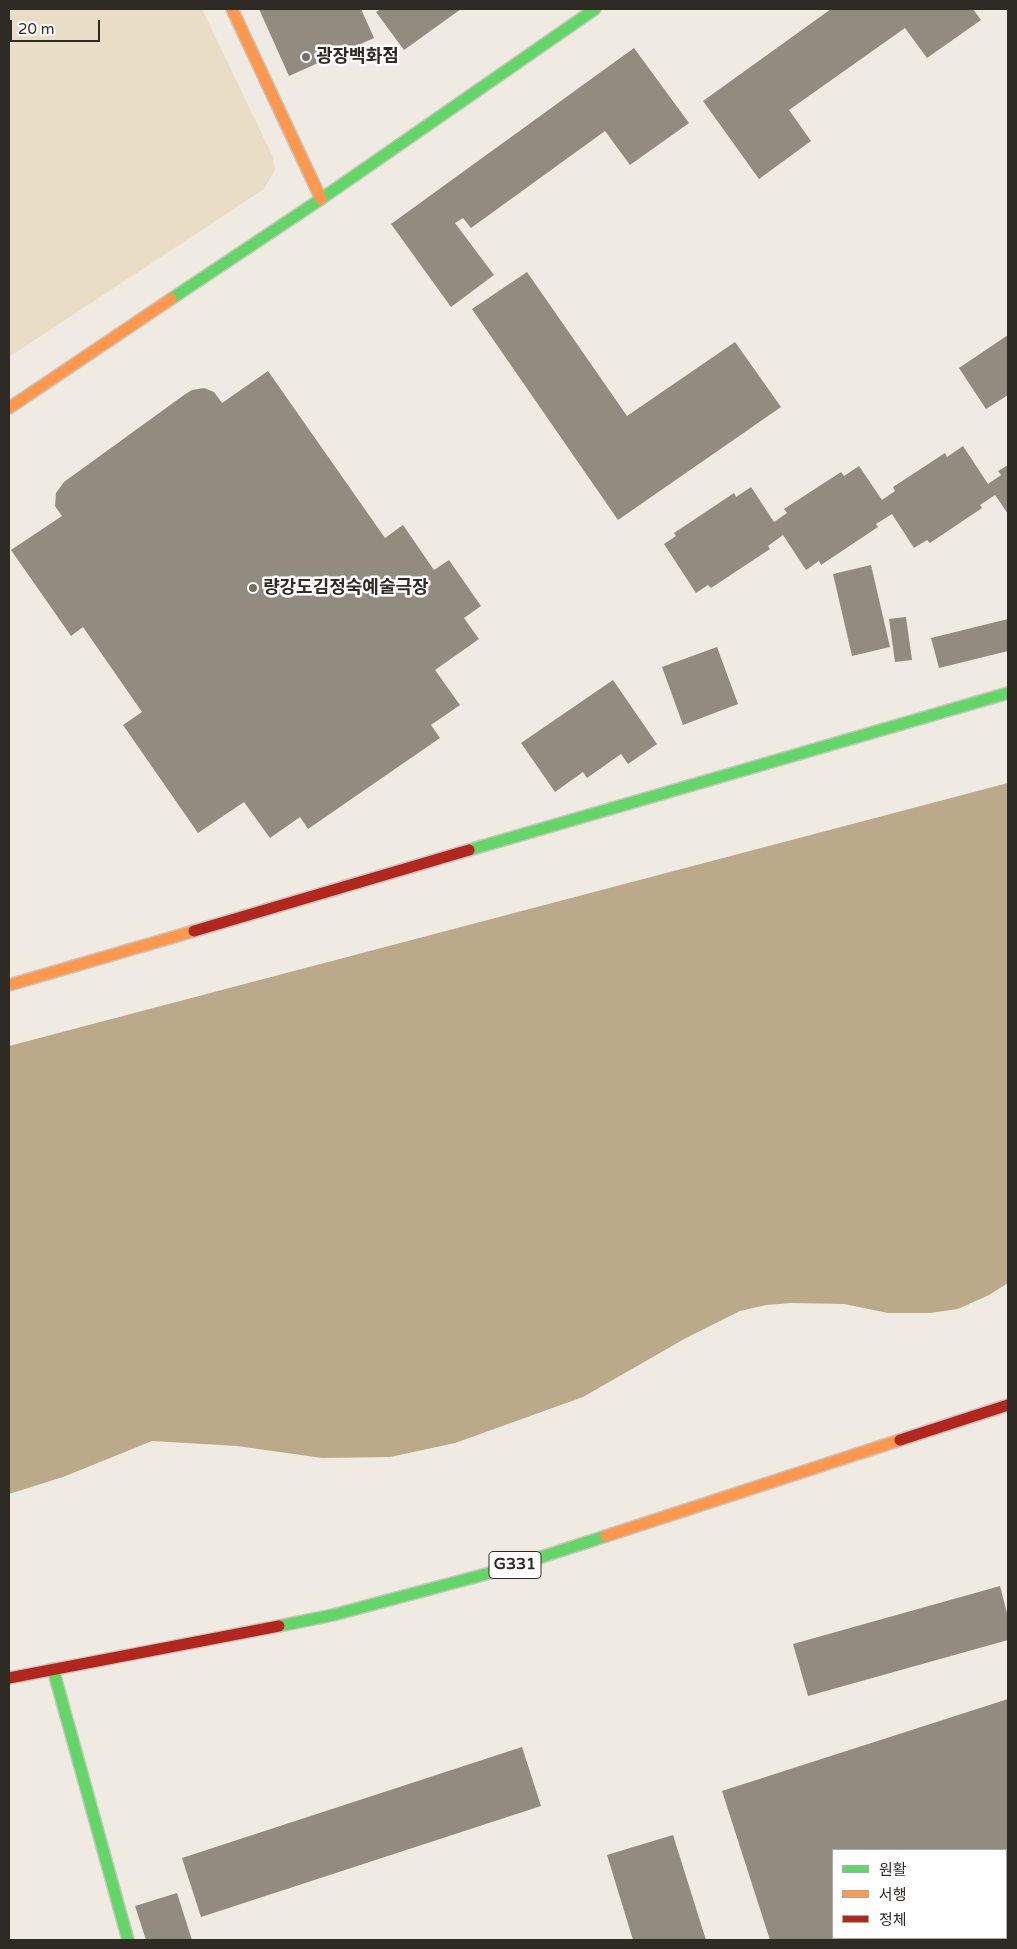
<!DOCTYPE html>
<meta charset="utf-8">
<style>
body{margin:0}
#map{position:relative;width:1017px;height:1949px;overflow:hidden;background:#efebe2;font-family:"Varela Round","Noto Sans KR",sans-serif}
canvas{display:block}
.frame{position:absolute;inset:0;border:10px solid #2e2b25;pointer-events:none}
.legend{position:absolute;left:832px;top:1849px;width:175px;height:90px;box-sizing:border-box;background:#fff;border:1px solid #abaaa8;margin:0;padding:6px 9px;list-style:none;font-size:15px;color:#2e2b25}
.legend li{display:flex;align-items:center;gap:10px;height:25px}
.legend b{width:25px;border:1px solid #abaaa8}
.scale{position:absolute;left:10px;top:20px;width:90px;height:22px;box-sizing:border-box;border:2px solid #2e2b25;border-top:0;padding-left:6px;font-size:15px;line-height:18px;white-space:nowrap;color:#2e2b25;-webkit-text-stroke:4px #fff;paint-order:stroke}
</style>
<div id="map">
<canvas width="1017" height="1949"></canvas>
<div class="frame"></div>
<ul class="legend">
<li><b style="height:6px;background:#63d668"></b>원활</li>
<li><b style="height:6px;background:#ff974d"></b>서행</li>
<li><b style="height:6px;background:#b3261e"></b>정체</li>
</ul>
<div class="scale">20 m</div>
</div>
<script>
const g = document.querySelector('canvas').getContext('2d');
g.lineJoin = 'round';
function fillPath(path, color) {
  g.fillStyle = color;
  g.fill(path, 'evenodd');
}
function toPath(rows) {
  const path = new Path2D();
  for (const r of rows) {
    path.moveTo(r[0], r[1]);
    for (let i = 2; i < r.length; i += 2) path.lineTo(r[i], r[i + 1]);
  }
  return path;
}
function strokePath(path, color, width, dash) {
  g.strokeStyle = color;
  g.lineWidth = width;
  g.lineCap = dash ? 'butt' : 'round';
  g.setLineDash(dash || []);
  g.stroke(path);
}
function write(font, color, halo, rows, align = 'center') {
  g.font = font + ' "Varela Round","Noto Sans KR",sans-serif';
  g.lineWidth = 5;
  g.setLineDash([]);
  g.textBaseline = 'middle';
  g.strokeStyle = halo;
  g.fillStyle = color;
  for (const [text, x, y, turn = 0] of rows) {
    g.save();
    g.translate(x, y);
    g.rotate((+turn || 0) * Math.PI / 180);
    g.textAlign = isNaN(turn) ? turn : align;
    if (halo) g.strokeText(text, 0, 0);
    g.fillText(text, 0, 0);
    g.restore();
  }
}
const green = toPath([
 [9,9,202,9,273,157,275,170,264,189,9,357]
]);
const water = toPath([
 [1008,783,1008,1283,989,1295,958,1309,930,1313,888,1313,844,1304,791,1303,766,1305,740,1311,686,1338,583,1397,455,1443,390,1457,322,1458,237,1446,152,1441,63,1477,9,1494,9,1046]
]);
const building = toPath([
 [259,9,361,9,374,38,289,76],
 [381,9,461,9,404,50,376,12],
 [831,9,973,9,981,20,927,58,905,28,789,110,811,141,759,179,703,101],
 [634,48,689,123,630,165,605,131,471,228,463,218,455,223,494,275,451,307,391,224],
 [527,272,627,416,735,342,781,407,618,520,472,309],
 [1008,335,1008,395,986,409,959,368],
 [268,371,385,538,403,525,434,570,449,560,481,606,464,618,479,639,435,670,460,705,431,725,440,738,308,829,300,817,270,838,244,802,198,833,123,725,142,712,83,627,71,636,11,550,62,516,55,506,56,493,64,482,184,395,192,390,204,388,214,392,222,403],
 [963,446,988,484,1001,475,998,471,1008,465,1008,514,995,495,980,505,982,508,930,543,927,540,914,548,892,514,876,524,878,527,821,565,819,561,806,570,783,535,768,546,770,549,711,588,708,585,696,593,664,544,676,536,674,533,734,493,736,497,751,487,774,522,787,513,784,509,841,472,844,476,859,466,882,500,895,491,893,487,945,453,947,457],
 [871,565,890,647,852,656,833,574],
 [906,617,912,660,895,662,889,619],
 [1008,619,1008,651,939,668,931,638],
 [717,647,738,704,683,725,662,667],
 [613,680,657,744,628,764,621,754,587,778,583,772,555,792,521,743],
 [1000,1586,1008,1617,1008,1640,808,1696,793,1644],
 [1008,1699,1008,1940,770,1940,722,1791],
 [833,1850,1006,1850,1006,1938,833,1938],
 [522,1747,541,1806,201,1917,182,1858],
 [673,1835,706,1940,633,1940,607,1855],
 [177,1893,192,1940,146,1940,135,1906]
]);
const fast = toPath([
 [171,299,321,199,595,9],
 [469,850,1008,693],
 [279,1626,333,1615,501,1570,606,1536],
 [53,1669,128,1940]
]);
const slow = toPath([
 [232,9,321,199],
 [9,408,171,299],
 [9,985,194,931],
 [606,1536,900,1440]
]);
const jam = toPath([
 [194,931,469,850],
 [900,1440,1008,1405],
 [9,1678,279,1626]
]);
const markers = [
 [306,57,5,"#726e67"],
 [253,588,5,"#726e67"]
];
const shields = [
 [515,1565,52]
];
const shieldNames = [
 ["G331",515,1565]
];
const poiNames = [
 ["광장백화점",316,57],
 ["량강도김정숙예술극장",263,588]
];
fillPath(green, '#e9ddc5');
fillPath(water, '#baaa8a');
fillPath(building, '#918b80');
strokePath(fast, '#c8c5be', 14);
strokePath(slow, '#c8c5be', 14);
strokePath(jam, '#c8c5be', 14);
strokePath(fast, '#63d668', 11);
strokePath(slow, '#ff974d', 11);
strokePath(jam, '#b3261e', 11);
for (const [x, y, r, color] of markers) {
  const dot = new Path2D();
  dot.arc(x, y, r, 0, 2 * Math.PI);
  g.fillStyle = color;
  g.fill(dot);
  strokePath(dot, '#fff', 2);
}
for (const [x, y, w] of shields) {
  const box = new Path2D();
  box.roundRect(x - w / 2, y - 13.5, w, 27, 4);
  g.fillStyle = '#fff';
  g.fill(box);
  strokePath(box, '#2e2b25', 1);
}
write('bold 16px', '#2e2b25', null, shieldNames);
write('bold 18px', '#2e2b25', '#fff', poiNames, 'left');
</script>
